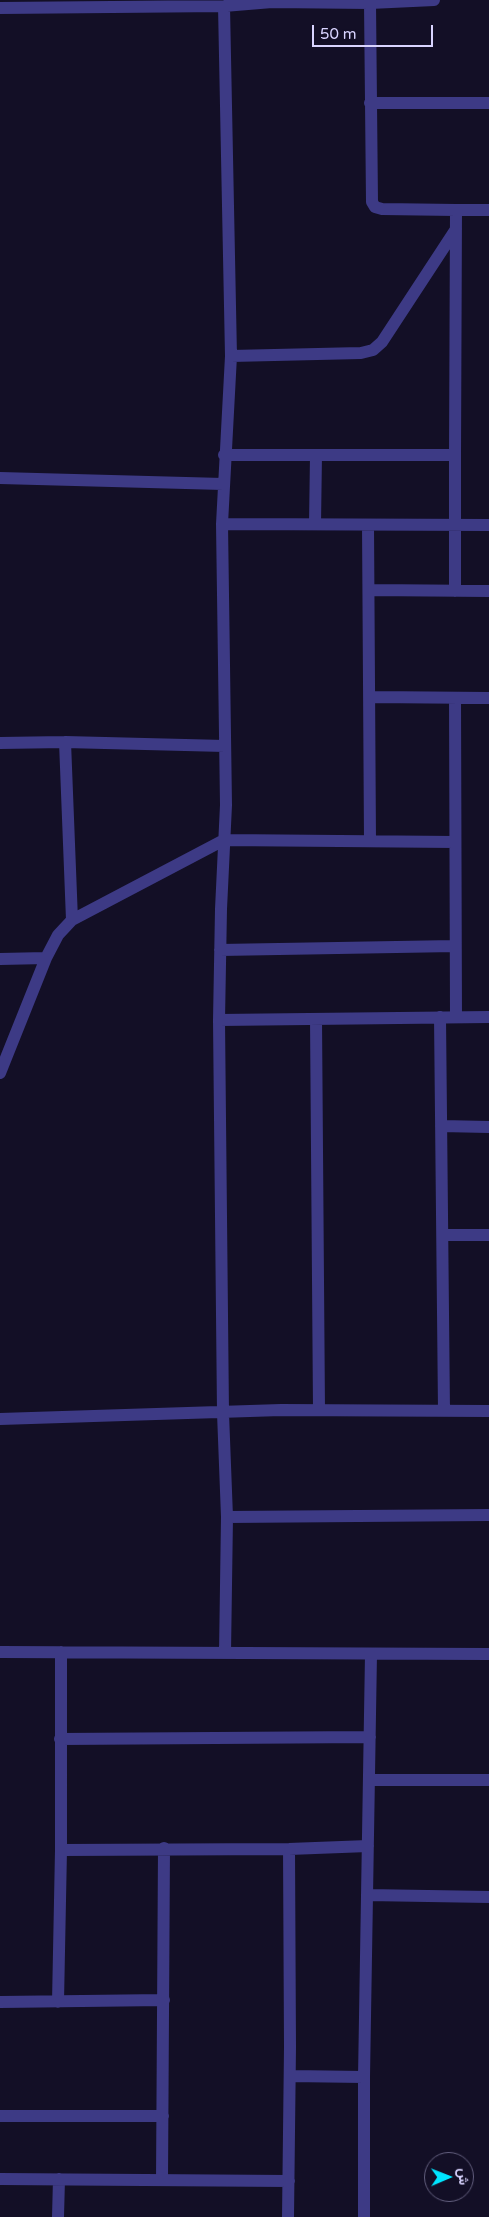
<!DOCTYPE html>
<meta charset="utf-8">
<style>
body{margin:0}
#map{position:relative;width:489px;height:2217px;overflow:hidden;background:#130f26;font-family:"Varela Round",Vazirmatn,sans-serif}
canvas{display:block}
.north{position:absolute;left:424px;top:2152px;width:50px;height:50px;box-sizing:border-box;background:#130f26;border:1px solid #625e7d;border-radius:50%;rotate:89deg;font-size:14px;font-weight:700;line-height:20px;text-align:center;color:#d9d4ff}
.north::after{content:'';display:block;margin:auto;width:18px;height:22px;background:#00e5ff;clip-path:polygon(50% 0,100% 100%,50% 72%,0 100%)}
.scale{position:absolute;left:312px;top:25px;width:121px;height:22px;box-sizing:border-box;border:2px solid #d9d4ff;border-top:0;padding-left:6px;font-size:15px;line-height:18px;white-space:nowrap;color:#d9d4ff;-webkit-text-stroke:4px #130f26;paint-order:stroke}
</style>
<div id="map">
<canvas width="489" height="2217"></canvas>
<div class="north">ش</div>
<div class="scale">50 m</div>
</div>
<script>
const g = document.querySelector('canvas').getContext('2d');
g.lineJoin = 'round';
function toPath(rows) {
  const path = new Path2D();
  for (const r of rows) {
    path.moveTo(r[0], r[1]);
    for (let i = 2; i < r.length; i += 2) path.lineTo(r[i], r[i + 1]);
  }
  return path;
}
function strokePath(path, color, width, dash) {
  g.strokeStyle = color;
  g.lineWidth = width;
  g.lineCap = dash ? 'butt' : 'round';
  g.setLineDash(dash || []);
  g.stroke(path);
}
const minor = toPath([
 [370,3,372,202,375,207,382,209,456,210],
 [224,6,231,356,222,524,226,805,221,909,219,1020,223,1413,227,1517,225,1653],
 [0,8,224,6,272,2,370,3,434,0],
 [370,103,489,103],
 [231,356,361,353,373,350,382,342,456,229],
 [224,455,316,455],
 [455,455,456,210,489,210],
 [0,478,223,484],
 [222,524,489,525],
 [315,524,316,455,455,455,455,591],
 [368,525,370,841],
 [369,590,489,591],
 [371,697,489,698],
 [455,698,456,1017],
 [65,742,72,920],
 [0,743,65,742,225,746],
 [220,950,455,946],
 [0,959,46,958],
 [440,1017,444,1411],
 [316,1019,319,1410],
 [219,1020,489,1017],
 [0,1073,46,958,58,935,72,920,224,840,455,842],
 [441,1126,489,1127],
 [444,1235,489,1235],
 [0,1419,281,1410,489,1411],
 [227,1517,489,1515],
 [0,1652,489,1654],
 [60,1739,370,1737],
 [370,1780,489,1780],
 [61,1850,289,1849,368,1846],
 [367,1895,489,1897],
 [0,2002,164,2000],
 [58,2002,61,1850,61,1652],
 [290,2076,364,2077],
 [0,2116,163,2116],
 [0,2179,289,2181],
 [162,2180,164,1848],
 [58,2217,59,2179],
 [288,2217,290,2047,289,1849],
 [364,2217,364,2077,371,1654]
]);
strokePath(minor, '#3d3a85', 12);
</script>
